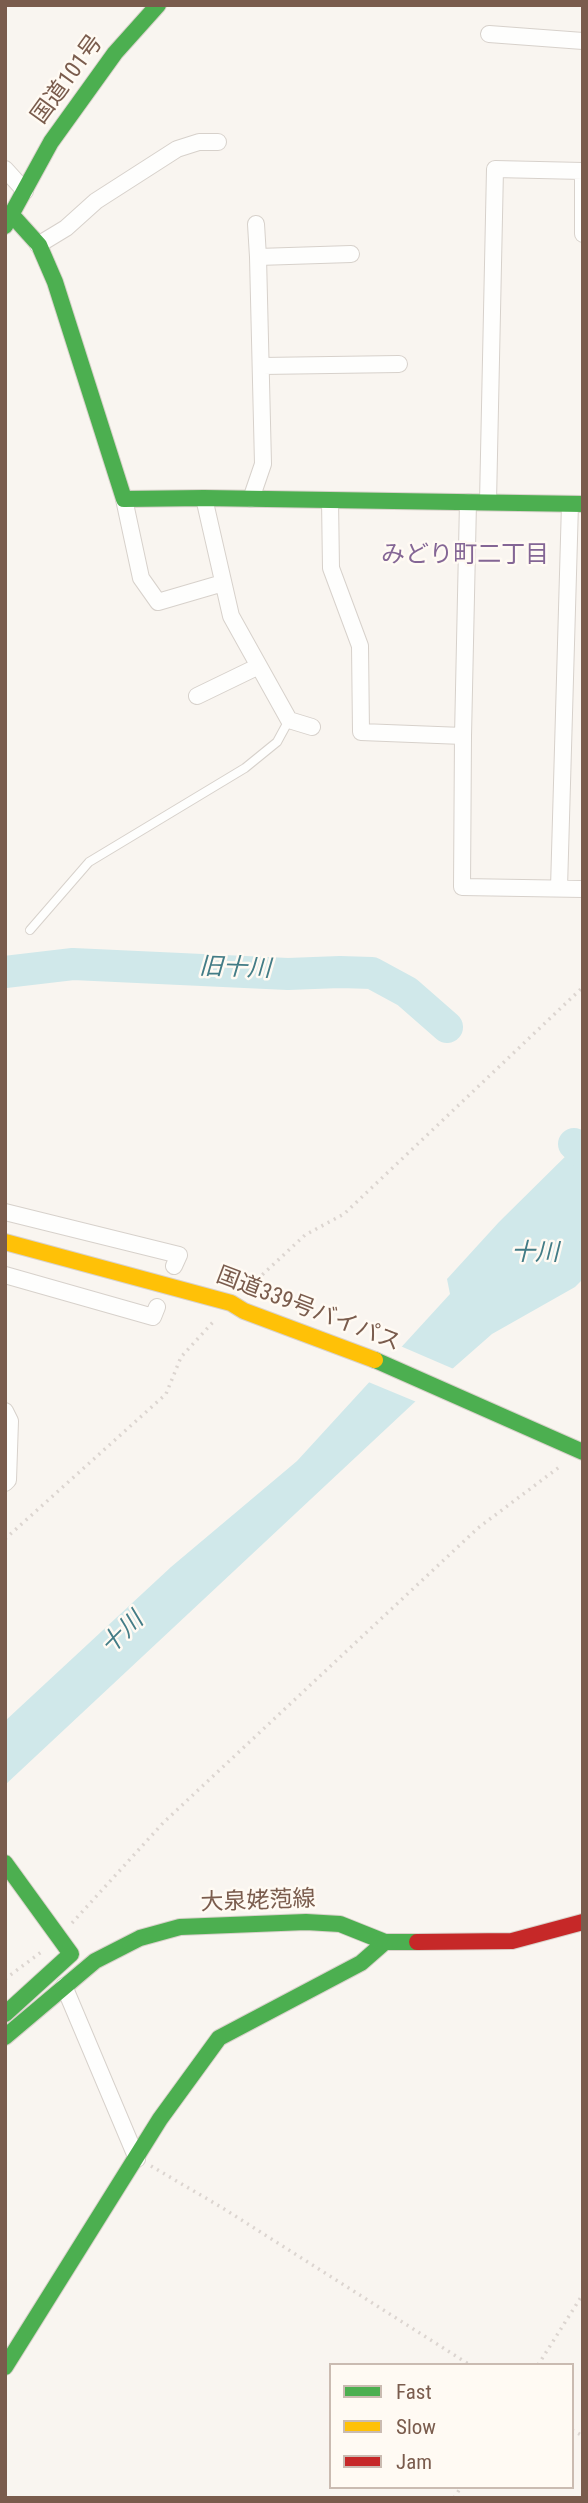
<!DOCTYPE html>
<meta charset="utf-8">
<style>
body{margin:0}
#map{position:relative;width:588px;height:2503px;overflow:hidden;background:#f9f5f0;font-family:"Roboto Condensed",sans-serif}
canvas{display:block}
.frame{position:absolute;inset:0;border:7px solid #7a5c4d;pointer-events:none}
.legend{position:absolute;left:329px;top:2363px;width:245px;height:126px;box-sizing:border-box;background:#fffaf3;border:2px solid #cabbb1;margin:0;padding:9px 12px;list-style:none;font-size:21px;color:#7a5c4d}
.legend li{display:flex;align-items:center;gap:14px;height:35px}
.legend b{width:35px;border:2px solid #cabbb1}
</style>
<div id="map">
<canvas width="588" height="2503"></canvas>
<div class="frame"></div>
<ul class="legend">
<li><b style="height:9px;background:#4caf50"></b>Fast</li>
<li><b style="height:9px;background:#ffc107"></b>Slow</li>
<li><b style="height:9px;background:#c62828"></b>Jam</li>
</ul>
</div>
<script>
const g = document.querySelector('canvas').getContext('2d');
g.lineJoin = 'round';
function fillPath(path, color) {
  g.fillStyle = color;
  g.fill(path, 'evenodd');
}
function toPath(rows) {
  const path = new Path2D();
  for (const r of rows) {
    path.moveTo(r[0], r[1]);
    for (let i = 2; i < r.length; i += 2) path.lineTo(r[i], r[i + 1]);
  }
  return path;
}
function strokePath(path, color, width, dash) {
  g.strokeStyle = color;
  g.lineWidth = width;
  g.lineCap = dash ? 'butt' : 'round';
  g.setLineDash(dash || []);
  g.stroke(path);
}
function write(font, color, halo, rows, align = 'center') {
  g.font = font + ' "Roboto Condensed","Noto Sans JP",sans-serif';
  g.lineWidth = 5;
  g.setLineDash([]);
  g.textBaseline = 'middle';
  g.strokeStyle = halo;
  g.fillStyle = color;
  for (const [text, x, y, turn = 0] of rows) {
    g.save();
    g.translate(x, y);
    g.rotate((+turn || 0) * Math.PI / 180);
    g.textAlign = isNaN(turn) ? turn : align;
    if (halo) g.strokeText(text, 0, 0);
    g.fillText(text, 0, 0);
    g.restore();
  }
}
const water = toPath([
 [583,1139,583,1279,575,1287,492,1334,418,1399,5,1785,5,1721,171,1567,297,1461,450,1294,447,1279,499,1222]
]);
const pier = toPath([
 [398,1345,456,1370,419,1403,366,1381]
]);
const river = toPath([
 [5,972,73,964,288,974,340,972,372,973,407,992,447,1027],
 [574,1144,583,1153]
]);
const path = toPath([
 [247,1289,305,1235,344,1214,583,987],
 [5,1539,166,1394,181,1357,214,1321],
 [72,1923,163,1823,478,1528,562,1465],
 [5,1979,44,1950],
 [151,2166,221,2207,470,2365],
 [538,2365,583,2294],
 [572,2430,583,2436],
 [454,2498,461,2487]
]);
const lane = toPath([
 [30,930,89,862,245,768,277,742,289,720]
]);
const street = toPath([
 [489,34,583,41],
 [5,169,25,191],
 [583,171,583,234],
 [256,224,258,257],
 [38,245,66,228,96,201,177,149,199,142,218,142],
 [262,366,399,364],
 [204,498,231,616,289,720,312,727],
 [124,499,141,578,158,602,223,583],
 [251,499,263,464,258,257,351,254],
 [330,500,331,568,360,646,361,732,463,736],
 [468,502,463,736,462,887,583,889],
 [488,502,495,169,583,171],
 [197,696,259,666],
 [559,888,570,504],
 [5,1212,179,1255,174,1266],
 [5,1275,153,1317,157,1307],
 [5,1411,10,1421,8,1480,5,1483],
 [64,1986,137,2159]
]);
const fast = toPath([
 [11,214,39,245,55,282,124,499,204,498,583,504],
 [5,226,51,142,115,53,158,5],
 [375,1360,583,1452],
 [5,1863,71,1954,5,2014],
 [5,2037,95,1961,140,1938,180,1927,306,1922,340,1924,385,1942,417,1942],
 [5,2367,160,2119,219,2038,361,1963,385,1942]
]);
const slow = toPath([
 [5,1242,231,1303,244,1311,375,1360]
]);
const jam = toPath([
 [417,1942,512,1941,583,1922]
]);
const streetNames = [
 ["国道101号",68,80,-54],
 ["国道339号バイパス",308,1310,21],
 ["大泉姥萢線",258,1902,-2]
];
const neighbourhoodNames = [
 ["みどり町二丁目",465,556]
];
const waterNames = [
 ["旧十川",235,969,2],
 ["十川",535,1254],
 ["十川",123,1634,-45]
];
fillPath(water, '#d0e8ea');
fillPath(pier, '#f9f5f0');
strokePath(river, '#d0e8ea', 32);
strokePath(lane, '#d7d1cb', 10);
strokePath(street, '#d7d1cb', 18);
strokePath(fast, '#d9d2cb', 18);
strokePath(slow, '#d9d2cb', 18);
strokePath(jam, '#d9d2cb', 18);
strokePath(path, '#dcd5d0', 3.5, [2, 5]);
strokePath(lane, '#fefefd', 8);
strokePath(street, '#fefefd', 16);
strokePath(fast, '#4caf50', 16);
strokePath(slow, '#ffc107', 16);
strokePath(jam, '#c62828', 16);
write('23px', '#7a5c4d', '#fffaf3', streetNames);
write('24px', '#846695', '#fffaf3', neighbourhoodNames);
write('italic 24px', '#437c86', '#fffaf3', waterNames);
</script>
